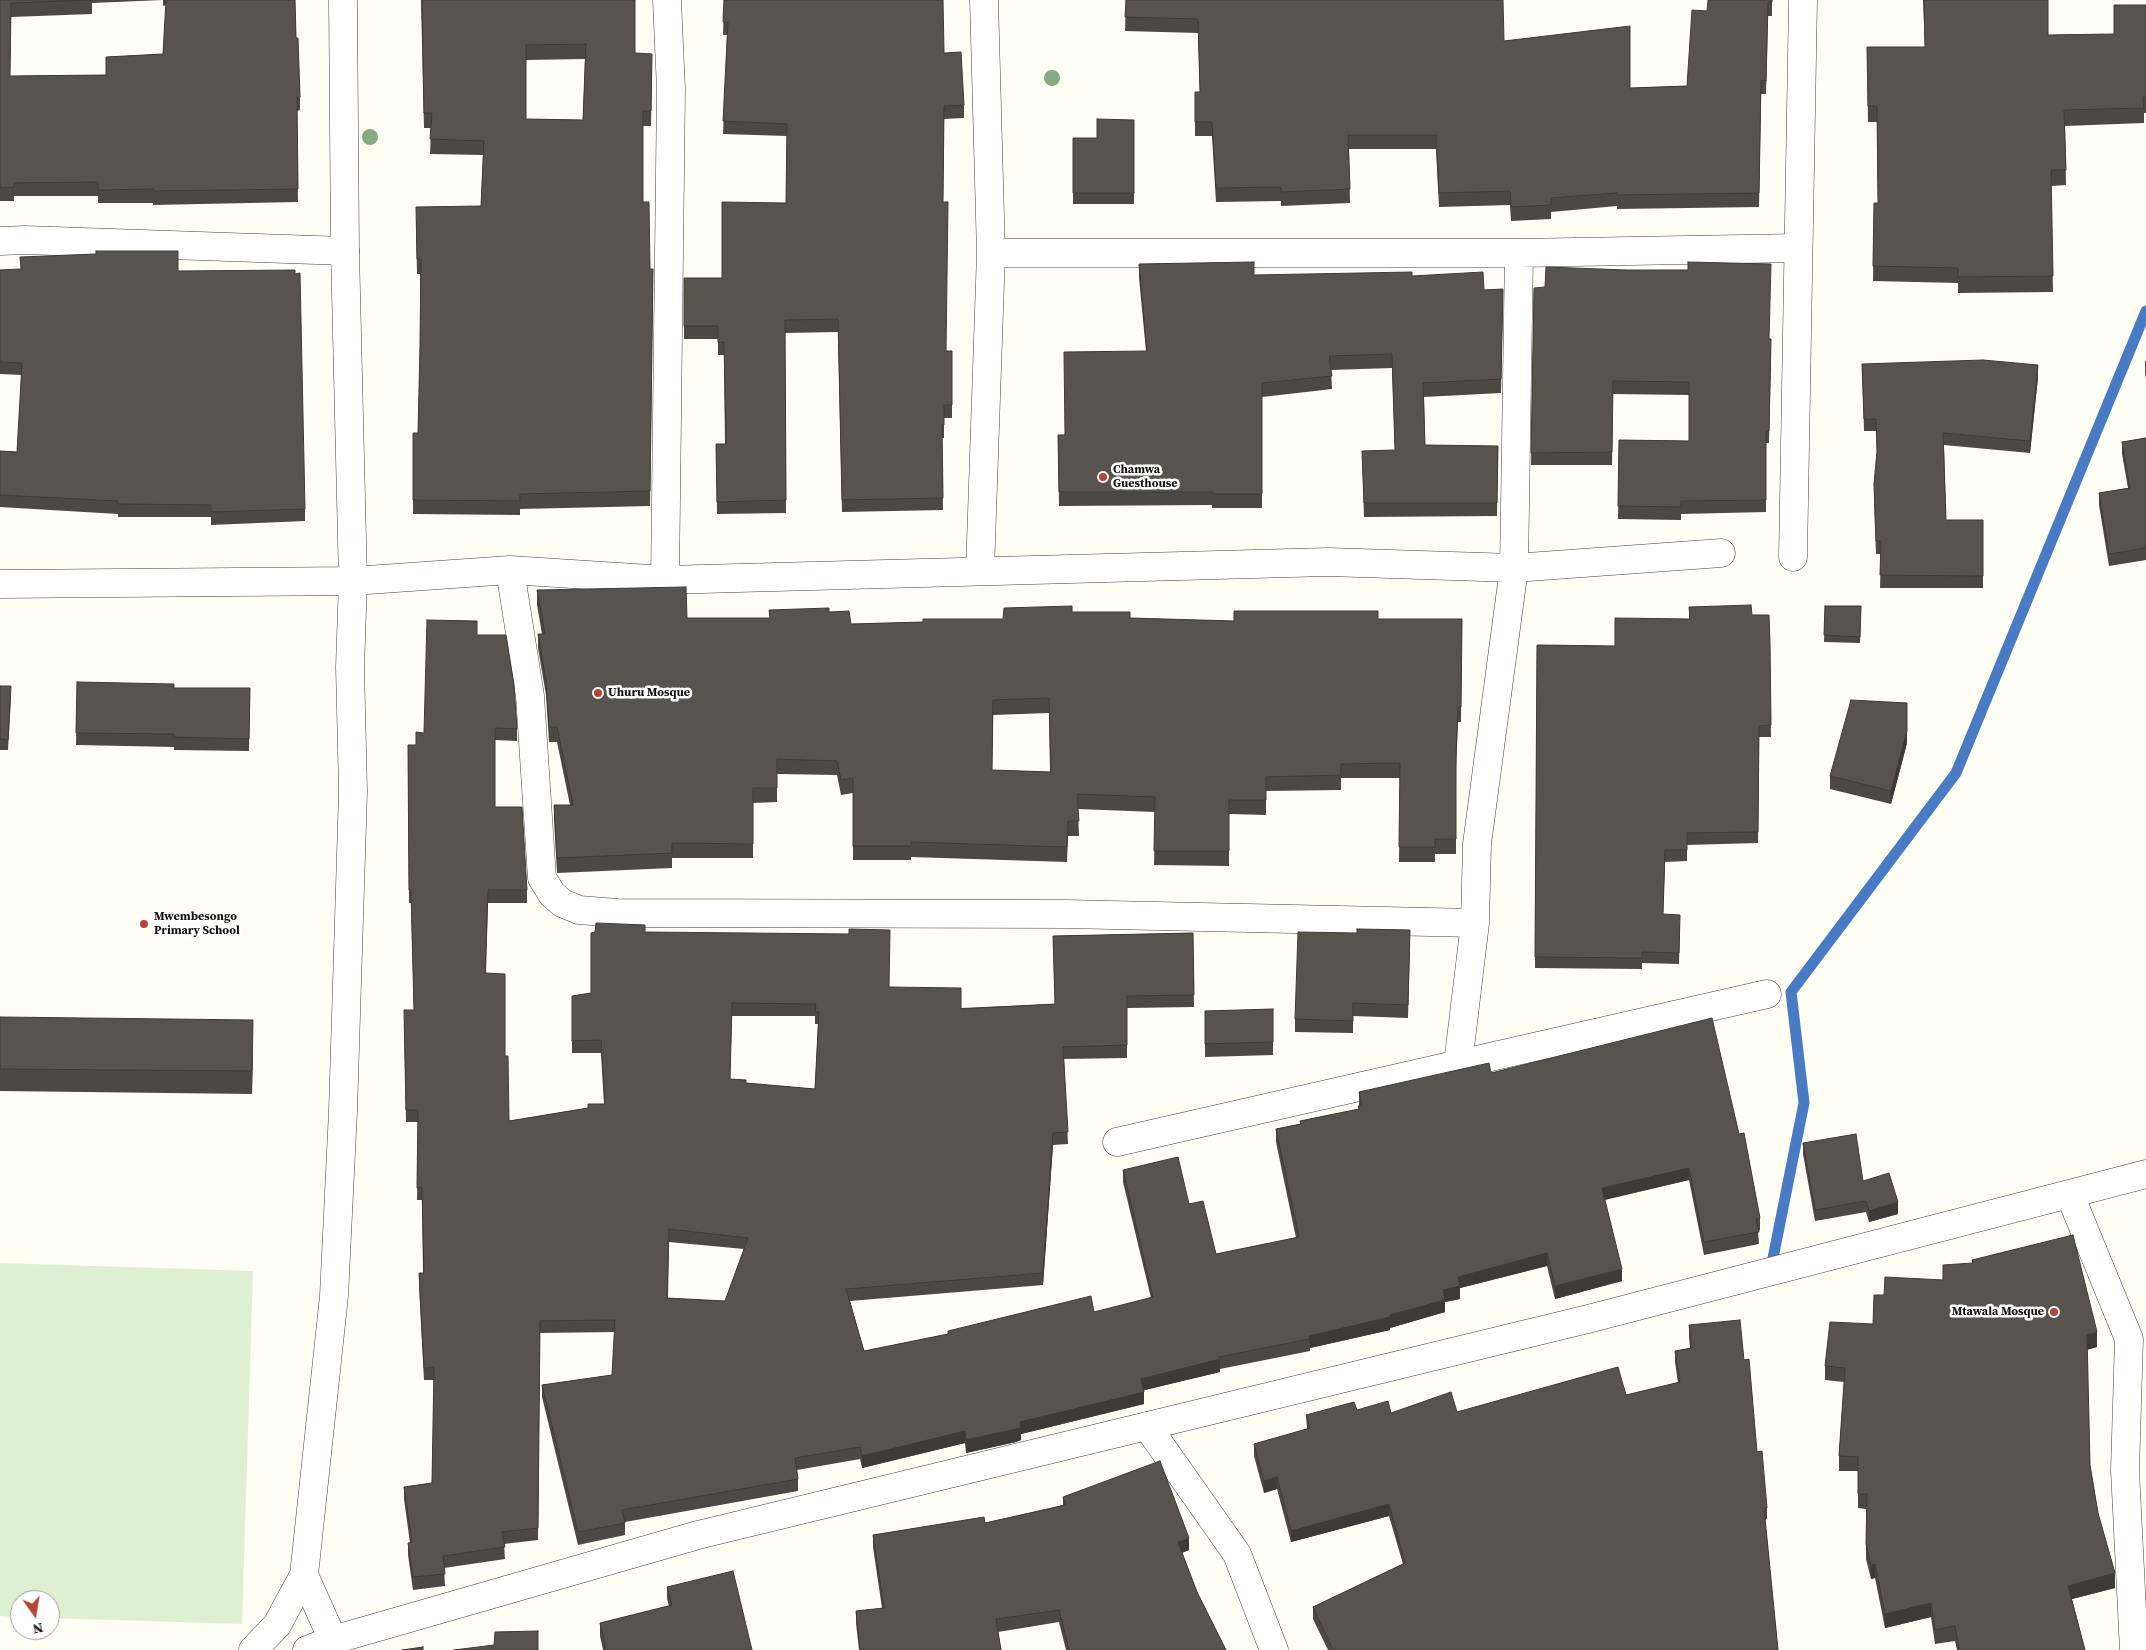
<!DOCTYPE html>
<style>
body{margin:0}
#map{position:relative;width:2146px;height:1650px;overflow:hidden;background:#fefef5;font-family:"Source Serif 4",serif}
canvas{display:block}
.north{position:absolute;left:10px;top:1590px;width:50px;height:50px;box-sizing:border-box;background:#fff;border:1px solid #9f9f9f;border-radius:50%;rotate:167deg;font-size:14px;font-weight:700;line-height:20px;text-align:center;color:#101010}
.north::after{content:'';display:block;margin:auto;width:18px;height:22px;background:#b74531;clip-path:polygon(50% 0,100% 100%,50% 72%,0 100%)}
</style>
<div id="map">
<canvas width="2146" height="1650"></canvas>
<div class="north">N</div>
</div>
<script>
const g = document.querySelector('canvas').getContext('2d');
g.lineJoin = 'round';
function fillPath(path, color) {
  g.fillStyle = color;
  g.fill(path, 'evenodd');
}
function toPath(rows) {
  const path = new Path2D();
  for (const r of rows) {
    path.moveTo(r[0], r[1]);
    for (let i = 2; i < r.length; i += 2) path.lineTo(r[i], r[i + 1]);
  }
  return path;
}
function strokePath(path, color, width, dash) {
  g.strokeStyle = color;
  g.lineWidth = width;
  g.lineCap = dash ? 'butt' : 'round';
  g.setLineDash(dash || []);
  g.stroke(path);
}
function write(font, color, halo, rows, align = 'center') {
  g.font = font + ' "Source Serif 4",serif';
  g.lineWidth = 5;
  g.setLineDash([]);
  g.textBaseline = 'middle';
  g.strokeStyle = halo;
  g.fillStyle = color;
  for (const [text, x, y, turn = 0] of rows) {
    g.save();
    g.translate(x, y);
    g.rotate((+turn || 0) * Math.PI / 180);
    g.textAlign = isNaN(turn) ? turn : align;
    if (halo) g.strokeText(text, 0, 0);
    g.fillText(text, 0, 0);
    g.restore();
  }
}
const pitch = toPath([
 [0,1263,253,1271,242,1624,50,1618,50,1600,20,1600,20,1617,0,1616]
]);
const stream = toPath([
 [1772,1263,1804,1103,1791,992,1956,773,2146,311]
]);
const minor = toPath([
 [0,241,25,240,345,251],
 [991,253,1519,253,1797,248],
 [1793,557,1803,0],
 [510,570,530,696,542,878,552,894,562,903,579,910,617,913,1065,914,1475,923],
 [980,571,991,253,984,0],
 [665,580,671,89,667,0],
 [0,584,353,581,510,570,665,580,1328,562,1514,568,1721,553],
 [1458,1064,1475,923,1477,844,1514,568,1519,253],
 [1117,1142,1767,994],
 [2070,1195,2129,1339,2125,1470,2134,1650],
 [1147,1426,1237,1554,1274,1650]
]);
const tertiary = toPath([
 [304,1575,333,1640],
 [253,1650,277,1625,304,1575,334,1296,343,1111,353,791,350,667,353,581,345,251,343,0],
 [307,1650,333,1640,698,1535,1588,1319,2146,1174]
]);
const trees = [
 [1052,78],
 [370,137]
];
const wall = toPath([
 [0,0,295,0,296,38,300,97,300,110,297,111,298,202,153,205,153,203,98,203,98,196,14,196,14,201,0,201],
 [163,0,163,6,166,5,163,54,106,57,106,75,10,76,11,17,92,14,92,3],
 [421,0,635,53,652,68,651,126,643,126,643,202,650,269,653,269,650,506,520,509,520,515,413,514,413,433,418,433,420,346,420,274,417,274,416,221,481,206,483,155,430,154,431,128,424,128],
 [585,59,583,120,526,119,526,60],
 [724,0,944,53,964,105,964,118,944,119,943,202,946,351,952,351,952,418,944,418,944,438,942,438,943,510,842,512,838,332,785,333,786,513,717,514,716,444,725,444,724,355,718,355,718,339,684,339,684,278,722,278,786,203,787,136,723,134,727,35,723,35],
 [1126,0,1504,41,1630,88,1687,86,1707,11,1772,0,1772,16,1768,16,1766,94,1761,94,1759,207,1617,209,1617,206,1551,212,1551,219,1511,221,1510,205,1439,207,1436,149,1349,149,1350,203,1281,206,1281,201,1216,202,1212,136,1195,136,1195,92,1200,92,1198,33,1125,31],
 [1923,0,2048,0,2048,35,2114,34,2146,5,2146,113,2144,113,2144,123,2065,126,2066,185,2051,186,2053,292,1958,293,1958,283,1873,281,1874,203,1878,203,1877,122,1868,122,1867,47,1925,47],
 [1134,120,1134,204,1073,204,1073,138,1097,138],
 [1139,264,1254,275,1412,276,1484,290,1503,289,1501,393,1424,397,1425,445,1498,446,1497,516,1364,517,1362,451,1395,450,1392,368,1331,370,1332,389,1262,397,1262,508,1212,508,1212,505,1059,506,1058,435,1064,435,1146,351,1139,278],
 [0,270,178,271,305,509,305,521,211,525,211,517,118,517,118,514,0,507,0,451,17,452,22,375,0,374],
 [1534,288,1769,339,1771,351,1769,443,1766,443,1766,512,1681,514,1681,520,1618,519,1619,440,1689,441,1689,395,1613,394,1612,465,1531,465],
 [2145,361,2146,361,2146,379,2145,373],
 [1862,364,2038,377,2030,453,1944,445,1946,520,1983,520,1983,588,1880,588,1881,554,1876,554,1874,496,1874,484,1877,453,1876,431,1864,431],
 [2146,438,2146,560,2109,566,2099,505,2099,493,2128,488,2122,454,2122,442],
 [537,590,687,618,770,618,829,612,851,624,923,622,1003,619,1072,612,1130,618,1234,621,1378,619,1462,619,1461,722,1458,722,1456,770,1456,854,1435,854,1435,862,1399,862,1400,778,1341,778,1341,790,1266,791,1266,815,1229,814,1229,866,1154,865,1155,812,1078,809,1079,836,1068,836,1067,862,911,857,911,860,853,860,853,793,841,795,837,775,777,774,777,802,753,803,753,858,672,858,672,868,557,873,554,819,554,805,570,805,557,742,549,742,546,695,538,648,538,634,542,634,537,605],
 [1049,713,1050,772,992,770,993,715],
 [1825,606,1861,606,1860,643,1824,642],
 [1689,607,1752,615,1770,643,1771,737,1759,737,1758,843,1687,845,1687,861,1665,862,1663,914,1680,926,1679,964,1642,963,1642,969,1535,968,1537,645,1615,646,1689,619],
 [477,635,517,729,517,741,495,740,495,807,527,890,527,903,488,903,486,973,505,1056,509,1121,588,1108,604,1104,601,1053,572,1053,572,996,591,993,645,932,889,987,961,1008,1055,1004,1053,936,1193,933,1194,1007,1127,1008,1127,1058,1064,1059,1068,1144,1053,1145,1043,1285,850,1301,864,1351,948,1334,948,1331,1094,1312,1151,1298,1123,1182,1123,1170,1189,1204,1216,1254,1296,1238,1276,1142,1276,1129,1300,1124,1300,1121,1358,1109,1358,1106,1359,1106,1359,1092,1491,1073,1739,1134,1760,1218,1760,1230,1758,1231,1759,1244,1704,1255,1689,1180,1605,1200,1622,1281,1555,1299,1547,1266,1460,1288,1460,1299,1445,1302,1445,1312,1390,1328,1390,1330,1310,1348,1310,1351,1220,1369,1220,1372,1144,1390,1144,1404,1021,1434,1021,1440,1016,1442,966,1453,965,1443,862,1468,860,1459,797,1470,798,1479,798,1491,625,1522,625,1535,578,1545,542,1397,542,1385,612,1375,615,1332,540,1333,538,1540,504,1544,505,1559,444,1568,445,1586,413,1590,408,1555,408,1543,410,1543,404,1499,404,1487,432,1483,434,1380,424,1380,419,1286,419,1273,423,1273,422,1200,417,1200,418,1122,406,1122,404,1022,414,1010,411,903,409,903,408,745,416,745,424,733],
 [732,1016,815,1016,815,1024,818,1024,815,1089,746,1083,730,1079],
 [669,1242,744,1249,725,1301,668,1298],
 [77,682,174,688,250,688,249,751,174,750,174,747,76,745],
 [0,686,11,697,8,750,0,750],
 [1907,743,1891,804,1830,789,1830,776],
 [1410,942,1408,1018,1353,1016,1353,1033,1295,1032,1295,1019],
 [1273,1009,1273,1055,1205,1057,1205,1011],
 [0,1017,253,1043,252,1094,0,1091],
 [1803,1143,1863,1181,1898,1214,1869,1222,1866,1212,1815,1221,1803,1154],
 [1873,1324,2097,1347,2087,1349,2090,1465,2098,1513,2115,1588,2072,1599,2085,1650,1957,1650,1955,1641,1935,1644,1931,1617,1885,1628,1875,1578,1871,1579,1866,1559,1866,1509,1858,1508,1858,1471,1839,1471,1839,1456,1844,1382,1825,1380,1825,1366],
 [1689,1325,1744,1360,1757,1452,1767,1508,1767,1519,1765,1520,1778,1650,1328,1650,1313,1619,1313,1607,1403,1564,1389,1516,1291,1542,1277,1489,1264,1493,1254,1456,1254,1444,1307,1429,1306,1415,1357,1410,1391,1413,1457,1412,1626,1395,1678,1383,1675,1362,1675,1351,1690,1348,1689,1337],
 [1063,1497,1189,1550,1182,1553,1197,1592,1226,1650,1066,1650,1059,1622,998,1632,1001,1650,859,1650,856,1623,856,1611,882,1608,873,1547,873,1535,985,1523,1063,1505],
 [667,1587,752,1650,603,1650,600,1636,600,1623,669,1606,667,1599]
]);
const shadedWall = toPath([
 [2038,365,2038,377,2030,453,2030,441],
 [1907,703,1907,743,1891,804,1891,791],
 [253,1020,253,1043,252,1094,252,1071],
 [1053,1133,1053,1145,1043,1285,1043,1273],
 [1689,1168,1689,1180,1602,1200,1602,1188],
 [1898,1202,1898,1214,1869,1222,1869,1211],
 [1547,1253,1547,1266,1460,1288,1460,1299,1445,1302,1445,1312,1390,1328,1390,1330,1310,1348,1309,1336,1390,1315,1458,1277],
 [1622,1269,1622,1281,1555,1299,1555,1286],
 [2097,1332,2097,1347,2087,1350,2087,1335],
 [1220,1359,1220,1372,1141,1391,1141,1379],
 [1144,1392,1144,1404,1021,1434,1021,1440,1016,1442,966,1453,966,1440,1020,1422],
 [965,1431,965,1443,862,1468,862,1456],
 [1277,1477,1277,1489,1264,1493,1264,1481],
 [1389,1504,1389,1516,1291,1542,1291,1531],
 [1189,1538,1189,1550,1178,1554,1178,1542],
 [1875,1564,1875,1578,1871,1579,1871,1565],
 [2115,1573,2115,1588,2068,1600,2068,1586],
 [1931,1603,1931,1617,1885,1628,1885,1614]
]);
const building = toPath([
 [0,0,92,0,11,3,10,76,106,75,106,57,163,54,166,0,295,0,296,38,298,38,300,97,297,97,298,189,153,191,153,189,98,190,98,182,14,183,14,187,0,188,0,0],
 [422,0,635,0,635,53,652,54,651,111,643,111,643,202,649,202,650,269,653,269,650,491,520,494,520,501,413,500,413,433,418,433,420,346,421,259,417,259,416,207,481,206,484,141,430,139,432,113,424,113,422,0],
 [586,44,583,120,526,119,526,45,586,44],
 [724,0,943,0,944,53,961,52,964,105,944,106,943,202,948,202,946,351,952,351,952,405,944,405,944,425,942,425,943,498,842,500,838,319,785,320,786,500,717,502,716,444,726,444,724,342,718,342,718,326,684,326,684,278,722,278,722,202,786,203,787,124,723,121,728,22,723,22,724,0],
 [1126,0,1503,0,1504,41,1630,26,1630,88,1687,86,1692,10,1707,11,1708,0,1772,0,1772,2,1768,2,1766,81,1761,80,1759,193,1617,195,1617,193,1551,198,1551,205,1511,207,1510,191,1439,193,1436,135,1348,135,1350,189,1281,192,1281,187,1216,188,1212,122,1195,122,1195,92,1200,92,1198,19,1125,17,1126,0],
 [1924,0,2048,0,2048,35,2114,34,2114,5,2146,5,2146,97,2143,97,2144,108,2064,110,2066,170,2051,170,2053,276,1958,277,1958,268,1873,266,1874,203,1878,203,1877,106,1868,106,1867,47,1925,47,1924,0],
 [1097,119,1134,120,1134,193,1073,193,1073,138,1097,138,1097,119],
 [96,251,178,251,178,271,295,270,295,274,300,273,305,509,211,512,211,505,118,504,118,501,0,495,0,451,17,452,22,363,0,362,0,270,21,269,20,257,96,254,96,251],
 [1254,262,1254,275,1412,272,1412,276,1483,272,1484,290,1503,289,1501,379,1423,383,1425,445,1498,446,1497,503,1364,503,1362,451,1395,450,1392,354,1329,356,1332,376,1262,383,1262,494,1212,494,1212,492,1059,492,1058,435,1065,435,1064,352,1147,351,1139,264,1254,262],
 [1688,262,1771,264,1769,339,1771,339,1769,431,1766,431,1766,500,1681,501,1681,507,1618,506,1619,440,1689,441,1689,382,1613,381,1612,452,1531,453,1534,288,1545,287,1546,267,1627,270,1688,270,1688,262],
 [1983,360,2038,365,2030,441,1943,433,1946,520,1983,520,1983,576,1880,575,1881,541,1876,541,1874,484,1877,451,1876,419,1864,419,1862,364,1983,360],
 [2146,438,2146,548,2109,554,2099,493,2130,488,2122,442,2146,438],
 [686,587,687,618,770,618,769,610,829,608,829,612,849,611,851,624,923,622,923,619,1003,619,1004,608,1072,606,1072,612,1130,612,1130,618,1234,621,1234,611,1378,611,1378,619,1462,619,1461,707,1458,707,1456,756,1456,839,1435,839,1435,847,1399,847,1400,763,1341,764,1341,775,1266,777,1266,800,1229,800,1229,851,1154,851,1155,797,1077,794,1079,821,1068,821,1067,847,911,842,911,846,853,846,853,778,841,780,837,761,777,759,777,788,753,788,753,844,672,843,672,853,557,858,554,805,573,805,557,727,549,727,546,680,538,634,545,634,537,590,686,587],
 [1049,698,1051,772,992,770,993,700,1049,698],
 [1751,605,1752,615,1769,615,1770,643,1771,725,1759,726,1758,832,1687,833,1687,850,1665,850,1663,914,1680,915,1679,953,1642,952,1642,958,1535,957,1537,645,1615,646,1615,618,1690,619,1689,607,1751,605],
 [1825,606,1861,606,1860,637,1824,635,1825,606],
 [427,620,477,621,477,635,506,635,514,685,517,729,495,728,495,807,522,807,527,890,488,890,485,973,505,974,505,1056,508,1056,509,1121,588,1108,588,1104,605,1104,601,1040,572,1041,572,996,591,993,591,933,595,932,596,923,645,925,645,932,849,934,849,929,890,930,889,987,961,988,961,1009,1055,1004,1053,936,1193,933,1194,995,1127,996,1127,1045,1063,1047,1068,1132,1053,1133,1043,1273,846,1289,864,1351,948,1334,948,1331,1091,1296,1094,1312,1153,1297,1123,1170,1178,1157,1189,1204,1203,1201,1216,1254,1299,1237,1276,1129,1301,1124,1300,1121,1359,1109,1358,1106,1362,1106,1359,1092,1489,1063,1491,1073,1712,1018,1739,1134,1744,1133,1760,1218,1756,1219,1759,1232,1704,1242,1689,1168,1602,1188,1622,1269,1555,1286,1547,1253,1458,1277,1460,1286,1443,1290,1445,1300,1390,1315,1390,1317,1309,1336,1310,1339,1219,1357,1220,1359,1141,1379,1144,1392,1020,1422,1021,1428,1016,1429,966,1440,965,1431,862,1456,860,1447,795,1458,798,1479,622,1510,625,1523,578,1532,542,1385,612,1375,615,1320,540,1321,538,1528,502,1532,505,1547,443,1556,445,1574,413,1577,408,1543,412,1542,404,1487,432,1483,434,1367,424,1368,419,1273,424,1273,422,1188,417,1188,418,1110,406,1110,404,1010,414,1010,411,890,409,890,408,745,416,745,416,732,424,733,427,620],
 [732,1003,816,1004,815,1012,819,1012,815,1089,746,1083,746,1080,730,1079,732,1003],
 [669,1229,748,1238,725,1301,667,1298,669,1229],
 [77,682,174,684,174,688,250,688,249,739,174,737,174,734,76,733,77,682],
 [0,686,11,686,8,740,0,739,0,686],
 [1851,700,1907,703,1907,731,1891,791,1830,776,1851,700],
 [1357,929,1410,930,1408,1005,1353,1003,1353,1021,1295,1019,1298,932,1357,933,1357,929],
 [1273,1009,1273,1042,1205,1044,1205,1011,1273,1009],
 [0,1017,253,1020,252,1071,0,1069,0,1017],
 [1856,1134,1863,1181,1889,1173,1898,1202,1869,1211,1866,1201,1815,1210,1803,1143,1856,1134],
 [2073,1235,2097,1332,2087,1335,2090,1465,2098,1513,2115,1573,2068,1586,2085,1650,1959,1650,1955,1626,1935,1630,1931,1603,1885,1614,1875,1564,1871,1565,1866,1544,1867,1494,1858,1494,1858,1457,1839,1456,1845,1368,1825,1366,1830,1322,1873,1324,1874,1295,1884,1295,1885,1277,1943,1280,1943,1265,1973,1263,1972,1260,2073,1235],
 [1740,1320,1744,1360,1749,1359,1757,1452,1762,1451,1767,1508,1764,1508,1778,1650,1333,1650,1313,1607,1405,1563,1389,1504,1291,1531,1277,1477,1264,1481,1254,1444,1310,1428,1306,1415,1354,1402,1357,1410,1388,1401,1391,1413,1451,1392,1457,1412,1618,1367,1626,1395,1680,1382,1675,1351,1692,1348,1689,1325,1740,1320],
 [1160,1461,1189,1538,1178,1542,1197,1592,1226,1650,1069,1650,1059,1610,996,1619,1001,1650,860,1650,856,1611,884,1608,873,1535,984,1517,985,1523,1066,1505,1063,1497,1160,1461],
 [733,1571,752,1650,606,1650,600,1623,672,1605,667,1587,733,1571],
 [538,1631,538,1650,454,1650,494,1645,495,1632,538,1631],
 [423,1647,423,1650,402,1650,423,1647]
]);
const markers = [
 [1103,477,5,"#b74531"],
 [598,693,5,"#b74531"],
 [144,924,5,"#b74531"],
 [2054,1312,5,"#b74531"]
];
const poiNames = [
 ["Chamwa",1113,470],
 ["Guesthouse",1113,484],
 ["Uhuru Mosque",608,693],
 ["Mwembesongo",154,917],
 ["Primary School",154,931],
 ["Mtawala Mosque",2044,1312,"right"]
];
fillPath(pitch, '#dfefd1');
strokePath(stream, '#497bc4', 11);
strokePath(minor, '#434343', 29);
strokePath(tertiary, '#434343', 29);
strokePath(minor, '#fff', 28);
strokePath(tertiary, '#fff', 28);
g.fillStyle = '#87aa82';
for (const [x, y] of trees) {
  g.beginPath();
  g.arc(x, y, 8, 0, 2 * Math.PI);
  g.fill();
}
fillPath(wall, '#4c4842');
fillPath(shadedWall, '#3e3b36');
fillPath(building, '#58544d');
strokePath(building, '#3e3b36', 1);
for (const [x, y, r, color] of markers) {
  const dot = new Path2D();
  dot.arc(x, y, r, 0, 2 * Math.PI);
  g.fillStyle = color;
  g.fill(dot);
  strokePath(dot, '#fff', 2);
}
write('bold 12px', '#101010', '#fff', poiNames, 'left');
</script>
